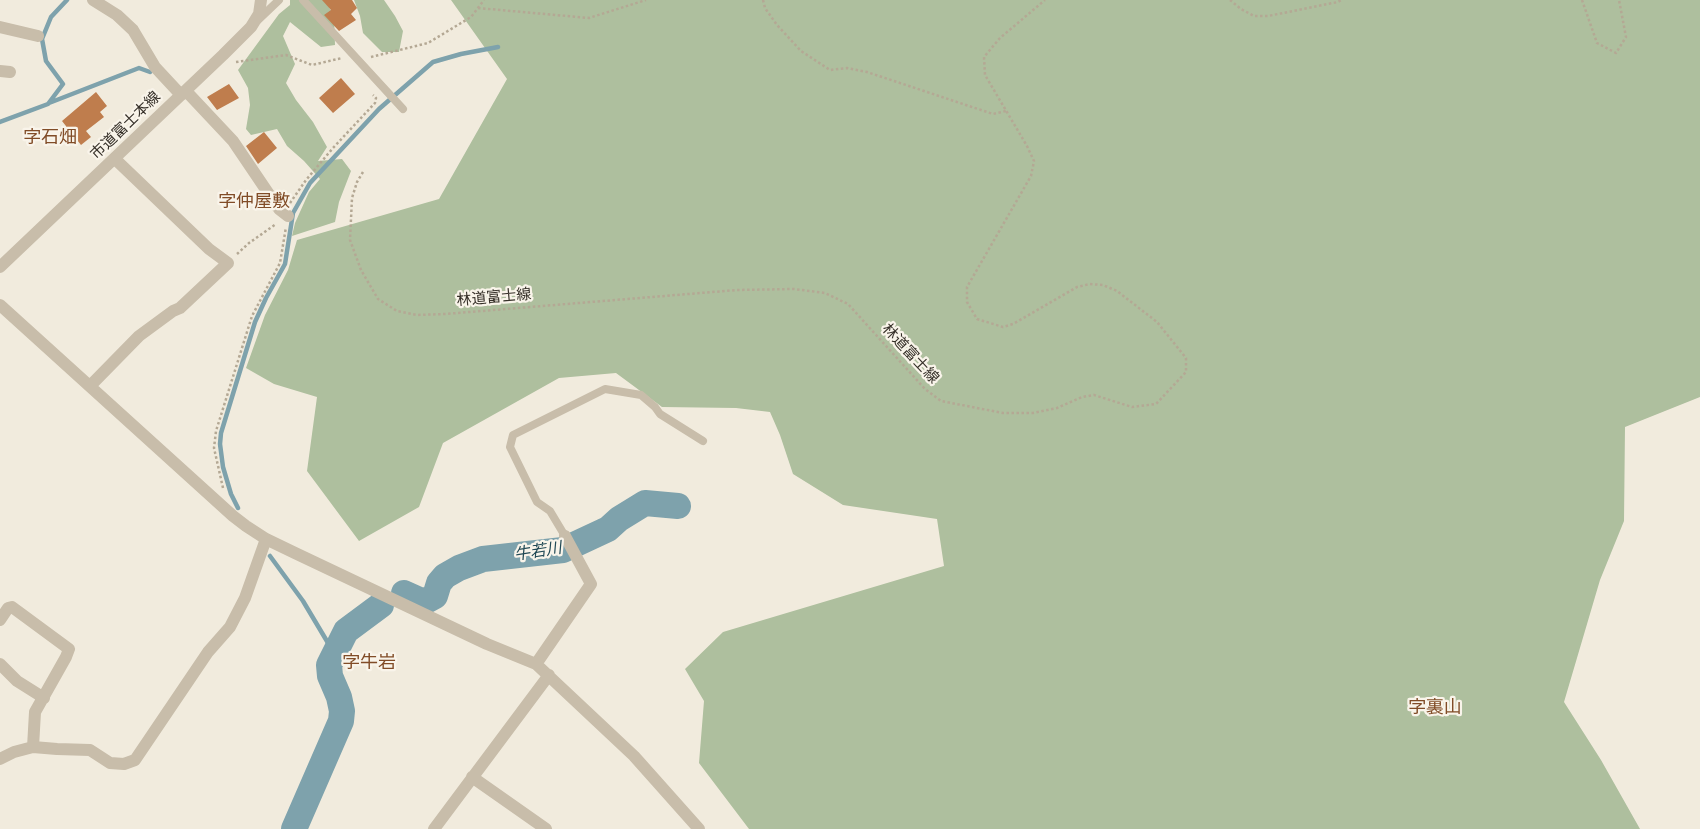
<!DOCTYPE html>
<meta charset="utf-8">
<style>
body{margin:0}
canvas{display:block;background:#f1ebdd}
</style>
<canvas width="1700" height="829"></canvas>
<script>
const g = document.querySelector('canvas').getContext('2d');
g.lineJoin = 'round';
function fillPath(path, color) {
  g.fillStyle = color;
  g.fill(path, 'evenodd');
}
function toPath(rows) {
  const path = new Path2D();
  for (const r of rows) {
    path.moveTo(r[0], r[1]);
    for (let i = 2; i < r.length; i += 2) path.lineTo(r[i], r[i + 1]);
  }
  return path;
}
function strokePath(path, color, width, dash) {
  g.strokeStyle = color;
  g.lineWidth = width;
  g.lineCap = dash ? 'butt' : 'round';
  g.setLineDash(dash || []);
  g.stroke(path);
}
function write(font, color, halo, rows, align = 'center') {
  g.font = font + ' Signika,"Noto Sans JP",sans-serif';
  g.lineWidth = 4.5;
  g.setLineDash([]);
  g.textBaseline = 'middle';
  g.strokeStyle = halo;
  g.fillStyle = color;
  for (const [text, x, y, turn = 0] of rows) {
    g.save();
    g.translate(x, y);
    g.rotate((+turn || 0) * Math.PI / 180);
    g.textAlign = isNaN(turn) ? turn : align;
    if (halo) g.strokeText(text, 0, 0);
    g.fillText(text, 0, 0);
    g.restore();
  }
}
const green = toPath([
 [290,0,325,0,334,16,335,45,321,47,290,22,283,36,295,64,286,83,296,100,313,122,327,147,318,161,342,159,351,171,339,202,335,222,292,236,295,223,309,192,320,179,304,161,287,146,277,129,251,135,246,129,250,105,248,88,238,70,279,14,290,5],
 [354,0,384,0,395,16,403,31,399,52,382,52,363,33,360,16],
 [451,0,1700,0,1700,397,1625,427,1624,521,1600,580,1564,702,1601,760,1640,829,749,829,699,763,704,701,685,669,723,632,944,566,937,519,843,505,793,474,780,435,770,412,736,408,662,407,616,373,559,378,443,443,419,507,359,541,307,471,317,397,274,384,246,368,265,315,288,270,297,240,439,199,507,79]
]);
const stream = toPath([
 [49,103,139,68,150,72],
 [0,122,48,104,63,84,46,61,42,39,51,17,67,0],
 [238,508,231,494,223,467,220,444,221,433,255,322,266,298,285,264,293,213,310,183,379,109,433,62,461,54,498,47],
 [270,556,303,601,334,653]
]);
const river = toPath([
 [404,593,424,602,435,596,439,583,445,576,459,568,483,559,563,550,608,529,619,519,645,503,678,506],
 [294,829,341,721,342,711,339,697,330,676,329,665,346,631,381,605]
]);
const building = toPath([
 [322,0,352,0,357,8,351,14,356,20,339,31,324,15,331,10],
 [341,78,355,94,333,113,319,98],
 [229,84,239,98,217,110,207,97],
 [96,92,107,106,100,112,104,117,86,131,91,137,81,145,62,121],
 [264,132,277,148,258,164,246,146]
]);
const path = toPath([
 [763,0,765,8,777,25,801,51,830,70,847,68,867,72,993,114,1006,111],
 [1230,0,1241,9,1254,16,1268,16,1338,2,1341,0],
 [1582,0,1597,43,1616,53,1626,37,1619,0],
 [478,8,589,18,646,0],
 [371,57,428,43,471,17,484,0],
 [236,62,286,55,312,65,342,58],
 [363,172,357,182,352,198,350,240,361,270,378,299,397,311,417,315,445,314,737,290,794,289,825,293,848,304,925,389,941,401,1003,413,1033,413,1057,408,1082,397,1094,395,1132,407,1156,404,1186,372,1186,358,1157,322,1117,291,1103,285,1090,284,1077,287,1013,324,1003,327,977,319,967,302,967,287,1031,176,1034,161,1027,146,985,75,984,57,1000,38,1045,0],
 [290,203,306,180,333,148,375,103,376,98,373,95],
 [237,254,249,243,276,224],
 [223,488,214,448,216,431,252,316,280,263,286,227]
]);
const lane = toPath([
 [303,0,403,109],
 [258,20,279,0],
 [565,536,550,511,537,502,510,447,513,435,605,389,641,395,655,407,660,414,703,441]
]);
const street = toPath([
 [93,0,117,15,133,30,155,67,181,95],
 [0,27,38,36],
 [0,71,10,72],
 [186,91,233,141,279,209,288,216],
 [0,267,223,55,251,27,259,14,261,0],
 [0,305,233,516,246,526,266,539,295,553,487,644,536,664,634,756,699,829],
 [90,386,139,336,173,311,180,308,228,263,209,249,115,159],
 [0,620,8,608,12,607,69,649,66,657,35,712,33,747],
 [0,664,17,681,44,698],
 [536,664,591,584,565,536],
 [0,759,14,752,33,747,57,749,90,750,110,763,124,764,135,760,208,652,230,627,245,598,266,539],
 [472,777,546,829],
 [434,829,549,675]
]);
const streetNames = [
 ["市道富士本線",126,126,-44],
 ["林道富士線",494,298,-5],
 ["林道富士線",910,354,47]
];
const waterNames = [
 ["牛若川",538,552,-9]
];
const quarterNames = [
 ["字石畑",50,138],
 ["字仲屋敷",254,202],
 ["字牛岩",369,663],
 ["字裏山",1435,708]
];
fillPath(green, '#aebf9e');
strokePath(stream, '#7ea2ac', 4.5);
strokePath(river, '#7ea2ac', 26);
fillPath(building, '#bf7d4d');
strokePath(path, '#b4a894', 2.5, [2.5, 2.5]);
strokePath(lane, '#c8bdaa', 8);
strokePath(street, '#c8bdaa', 12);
write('15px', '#363029', '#f9f4ea', streetNames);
write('italic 16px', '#214955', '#f9f4ea', waterNames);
write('18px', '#814c27', '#f9f4ea', quarterNames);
</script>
